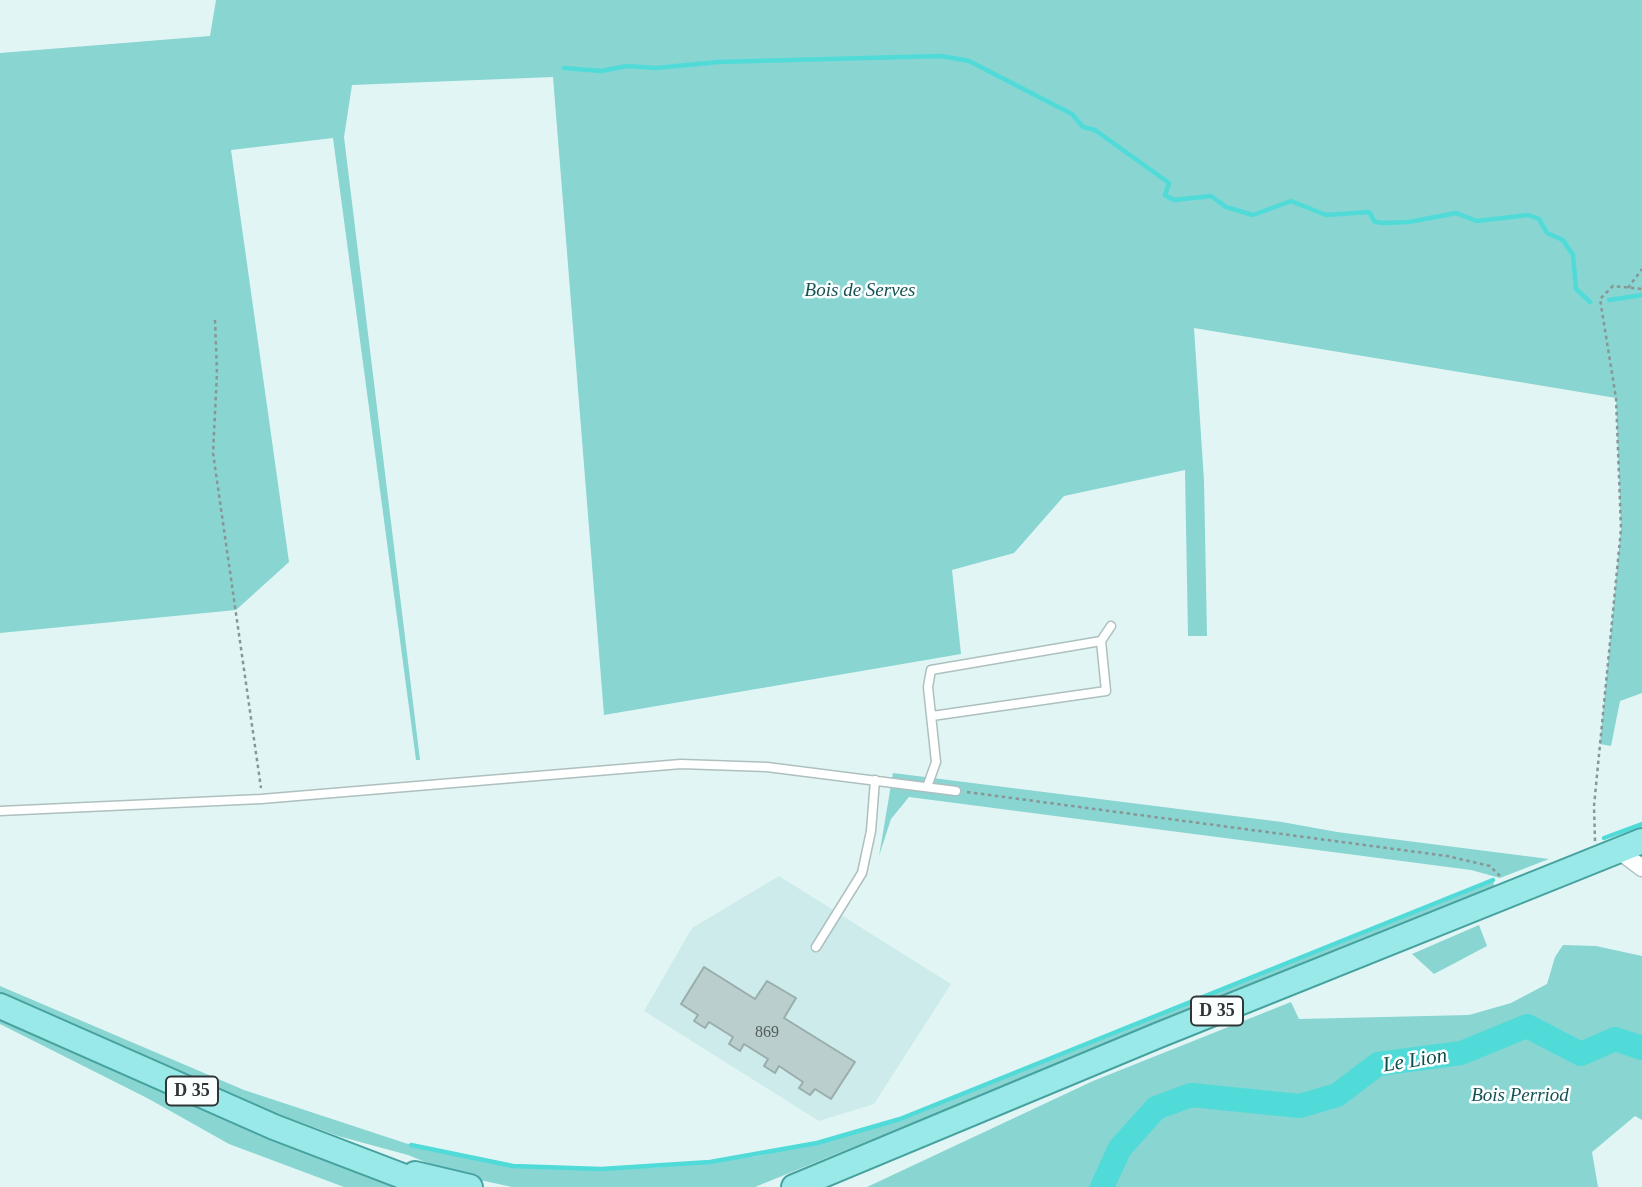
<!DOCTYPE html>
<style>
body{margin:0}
canvas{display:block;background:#e1f5f4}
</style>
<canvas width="1642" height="1187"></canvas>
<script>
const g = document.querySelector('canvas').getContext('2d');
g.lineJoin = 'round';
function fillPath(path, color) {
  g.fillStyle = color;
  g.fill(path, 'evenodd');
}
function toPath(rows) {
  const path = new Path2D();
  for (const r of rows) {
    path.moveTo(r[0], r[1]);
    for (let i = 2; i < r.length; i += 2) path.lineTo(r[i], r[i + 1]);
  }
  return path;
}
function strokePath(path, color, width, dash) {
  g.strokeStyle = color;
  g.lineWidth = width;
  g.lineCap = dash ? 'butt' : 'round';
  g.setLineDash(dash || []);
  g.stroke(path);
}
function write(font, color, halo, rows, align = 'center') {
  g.font = font + ' Georgia,serif';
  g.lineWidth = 5;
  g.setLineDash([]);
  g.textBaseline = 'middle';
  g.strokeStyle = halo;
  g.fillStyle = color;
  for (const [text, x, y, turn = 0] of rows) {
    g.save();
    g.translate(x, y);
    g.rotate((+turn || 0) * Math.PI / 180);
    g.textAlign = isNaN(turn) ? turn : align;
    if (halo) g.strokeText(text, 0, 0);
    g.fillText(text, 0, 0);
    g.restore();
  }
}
const built = toPath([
 [779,876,951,984,874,1104,819,1121,644,1011,692,928]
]);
const green = toPath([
 [216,0,1642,0,1642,693,1620,701,1611,746,1600,744,1621,529,1616,398,1194,328,1204,481,1207,636,1188,636,1185,470,1064,496,1014,553,952,570,961,654,604,715,553,77,352,85,344,137,420,760,416,760,333,138,231,150,289,562,236,610,0,633,0,53,210,36],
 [893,773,1282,822,1337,832,1549,859,1500,878,1471,870,909,797,891,819,879,856],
 [1493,880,1494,886,755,1187,512,1187,457,1175,408,1155,338,1136,259,1107,0,992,0,986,244,1090,411,1145,513,1166,653,1168,758,1156,854,1133,900,1119],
 [1479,925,1487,946,1434,974,1412,954],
 [1563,945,1596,946,1642,956,1642,1120,1635,1116,1592,1152,1598,1187,867,1187,1093,1081,1291,1002,1299,1019,1469,1015,1511,1003,1547,984,1555,957],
 [0,1015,226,1120,405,1187,344,1187,229,1144,149,1099,0,1024]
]);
const stream = toPath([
 [564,68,601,71,627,66,656,68,718,62,903,57,941,56,969,61,1072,114,1083,127,1095,130,1169,183,1165,195,1174,200,1211,196,1226,207,1253,215,1291,201,1326,215,1369,212,1375,222,1384,223,1409,222,1456,213,1477,221,1528,215,1539,219,1547,233,1563,240,1573,255,1576,289,1590,302],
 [1609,300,1642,295],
 [1604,838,1642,824],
 [411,1145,513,1166,601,1169,710,1162,817,1143,900,1119,1493,880]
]);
const river = toPath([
 [1102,1187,1120,1148,1156,1108,1191,1095,1300,1106,1337,1095,1378,1064,1461,1053,1527,1026,1581,1054,1615,1039,1642,1048]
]);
const building = toPath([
 [704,967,755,999,767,981,796,998,784,1018,855,1062,831,1099,815,1089,810,1095,799,1088,803,1082,779,1066,775,1073,764,1066,768,1059,744,1044,740,1051,729,1044,733,1037,709,1022,705,1028,694,1021,698,1015,681,1004,704,967]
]);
const path = toPath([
 [1628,288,1642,269],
 [215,320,217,373,213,453,261,788],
 [967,792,1447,856,1490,866,1502,878],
 [1595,841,1594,806,1621,529,1616,398,1600,299,1613,286,1642,289]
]);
const service = toPath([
 [932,716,1106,691,1101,641],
 [927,787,936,762,928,687,931,670,1101,641,1111,626],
 [0,811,261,799,681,764,767,767,956,791],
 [816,947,862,873,871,831,875,780]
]);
const minor = toPath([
 [1618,850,1642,868]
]);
const primary = toPath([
 [0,1006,274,1127,431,1187],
 [415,1174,470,1187],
 [794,1187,1159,1035,1642,841]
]);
const numberNames = [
 ["869",767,1033]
];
const shields = [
 [1217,1011,52],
 [192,1091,52]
];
const shieldNames = [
 ["D 35",1217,1011],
 ["D 35",192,1091]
];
const parkNames = [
 ["Bois de Serves",860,291],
 ["Bois Perriod",1520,1096]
];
const waterNames = [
 ["Le Lion",1415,1061,-9]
];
fillPath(built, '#cdebea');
fillPath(green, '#88d5d2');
strokePath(stream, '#51dbd8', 4.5);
strokePath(river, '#51dbd8', 24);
fillPath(building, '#bacecd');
strokePath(building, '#99adac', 2);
strokePath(service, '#adc0bf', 11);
strokePath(minor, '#adc0bf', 19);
strokePath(primary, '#46a29f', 28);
strokePath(path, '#889695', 2.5, [3.5, 3.5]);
strokePath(service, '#fff', 8);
strokePath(minor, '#fff', 16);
strokePath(primary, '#98e9e8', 24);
write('16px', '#525d5c', null, numberNames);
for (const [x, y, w] of shields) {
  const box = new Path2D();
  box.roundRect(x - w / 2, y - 14.5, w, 29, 5);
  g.fillStyle = '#fbffff';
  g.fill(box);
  strokePath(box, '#2f3736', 2);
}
write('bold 18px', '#2f3736', null, shieldNames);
write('italic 19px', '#175251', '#fbffff', parkNames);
write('italic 21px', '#0e4b4a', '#fbffff', waterNames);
</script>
